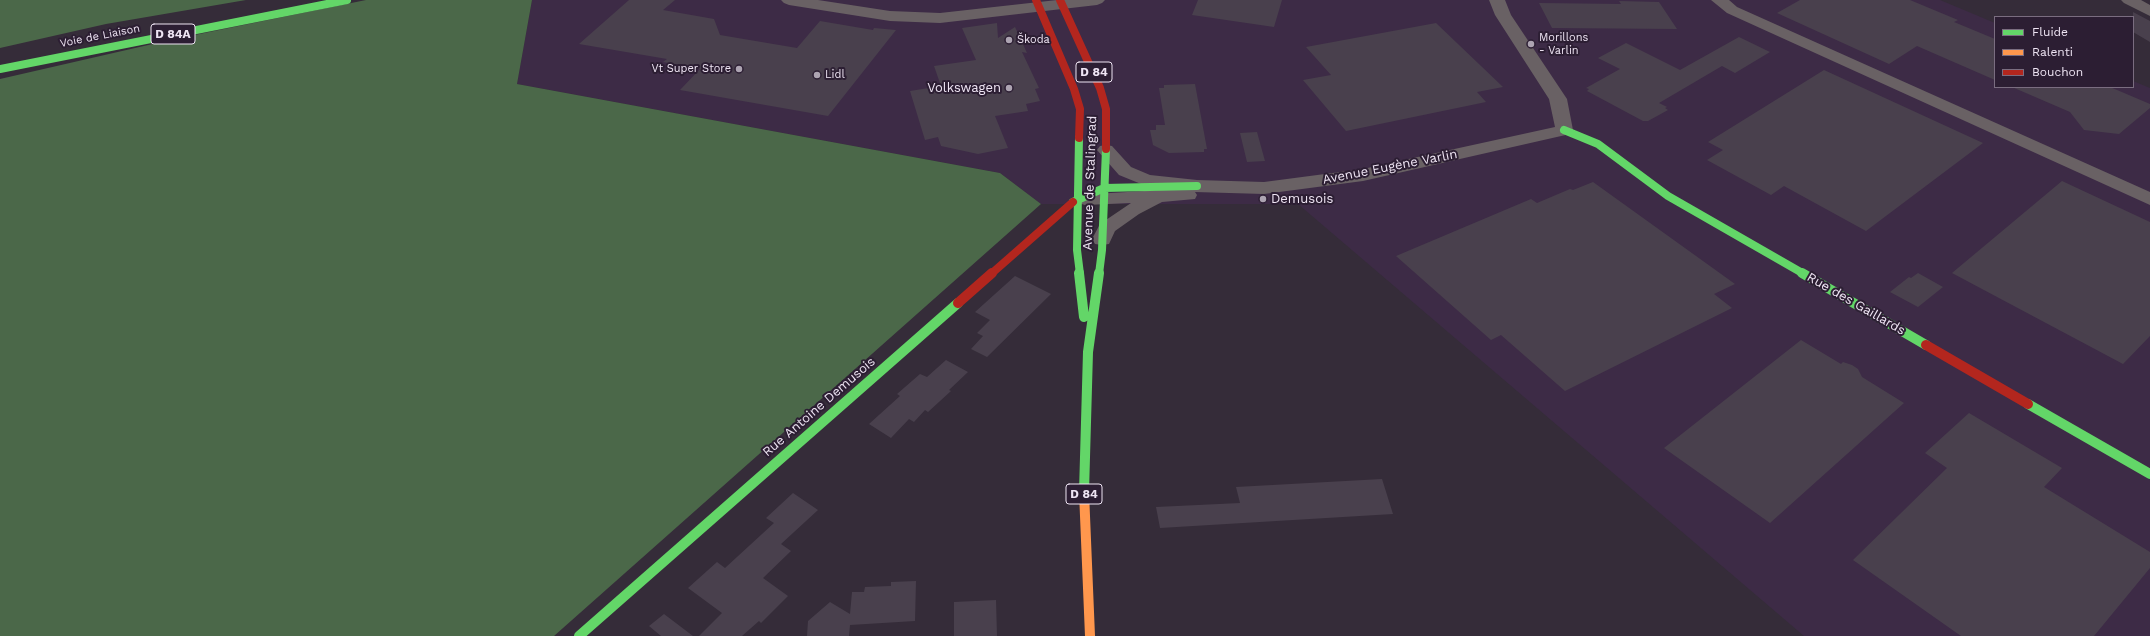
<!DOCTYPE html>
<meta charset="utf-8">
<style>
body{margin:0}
#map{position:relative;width:2150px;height:636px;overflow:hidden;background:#352c39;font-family:"Work Sans",sans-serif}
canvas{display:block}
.legend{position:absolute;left:1994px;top:16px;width:140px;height:72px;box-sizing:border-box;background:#2c1e33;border:1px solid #7a6d80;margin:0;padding:5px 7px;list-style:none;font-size:12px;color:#eee4f3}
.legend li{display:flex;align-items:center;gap:8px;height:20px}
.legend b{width:20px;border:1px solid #7a6d80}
</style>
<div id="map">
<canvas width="2150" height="636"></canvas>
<ul class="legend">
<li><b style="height:5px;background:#63d668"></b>Fluide</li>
<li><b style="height:5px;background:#ff974d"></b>Ralenti</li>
<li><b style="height:5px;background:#b3261e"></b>Bouchon</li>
</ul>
</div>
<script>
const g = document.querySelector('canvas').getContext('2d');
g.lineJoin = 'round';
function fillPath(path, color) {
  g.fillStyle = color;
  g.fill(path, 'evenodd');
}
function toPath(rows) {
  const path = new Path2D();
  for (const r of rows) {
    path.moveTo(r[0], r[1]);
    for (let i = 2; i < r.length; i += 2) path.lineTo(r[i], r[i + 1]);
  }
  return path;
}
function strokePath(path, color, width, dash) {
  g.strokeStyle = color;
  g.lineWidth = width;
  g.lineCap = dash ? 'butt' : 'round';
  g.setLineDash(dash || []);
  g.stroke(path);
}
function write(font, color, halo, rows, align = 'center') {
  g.font = font + ' "Work Sans",sans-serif';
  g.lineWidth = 4;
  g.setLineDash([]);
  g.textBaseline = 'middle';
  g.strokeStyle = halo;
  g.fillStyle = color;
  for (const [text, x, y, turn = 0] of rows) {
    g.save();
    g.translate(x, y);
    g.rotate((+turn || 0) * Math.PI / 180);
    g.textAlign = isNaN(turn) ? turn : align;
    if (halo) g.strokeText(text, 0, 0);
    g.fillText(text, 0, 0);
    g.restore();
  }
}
const built = toPath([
 [532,0,1940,0,1995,23,1995,87,2133,87,2133,81,2150,88,2150,636,1804,636,1298,204,1041,204,1000,173,517,84]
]);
const forest = toPath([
 [0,0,246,0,106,24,0,48],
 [366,0,532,0,517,84,1000,173,1041,204,554,636,0,636,0,79,170,40]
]);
const building = toPath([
 [629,0,675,0,663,10,714,19,720,35,797,48,820,21,873,30,874,28,896,30,828,116,680,90,700,69,663,62,667,59,579,44],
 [1198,0,1282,0,1274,27,1192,15],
 [1800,0,1910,0,1958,20,1954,22,1995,39,1995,80,1917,46,1889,64,1777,13],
 [1619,1,1659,2,1677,29,1552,28,1539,3,1621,4],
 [2133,12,2150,21,2150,42,2133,32],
 [997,23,998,38,1015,27,1027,53,1022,52,1039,88,1035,89,1040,101,1026,104,1028,111,995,116,1008,148,978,154,941,146,938,137,925,140,910,91,941,86,934,66,976,60,962,28],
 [1436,23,1503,87,1477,92,1486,102,1346,131,1303,80,1331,75,1306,47],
 [1739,37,1770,52,1735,73,1722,66,1659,103,1667,107,1665,108,1668,110,1648,121,1643,121,1587,91,1589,89,1586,88,1620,69,1598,58,1626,43,1680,70],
 [1824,70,1983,143,1866,231,1784,186,1771,195,1707,160,1723,150,1708,142],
 [1195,84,1207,149,1204,149,1204,152,1169,153,1153,145,1150,130,1156,130,1156,125,1165,125,1159,88,1164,88,1164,85],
 [2012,87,2110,87,2150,104,2150,108,2119,134,2084,130,2070,112],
 [1257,132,1265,161,1247,162,1240,133],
 [2062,181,2150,222,2150,336,2123,364,1952,273],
 [1593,182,1735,284,1714,294,1732,308,1565,391,1501,335,1491,340,1396,256,1531,199,1537,203,1570,189,1573,190],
 [1918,273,1943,287,1918,307,1890,292,1909,277,1911,278],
 [1015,276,1051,294,987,357,971,349,983,336,977,333,990,320,975,312],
 [1801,340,1841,364,1843,362,1852,365,1858,369,1862,377,1904,403,1770,523,1664,448],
 [946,360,968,372,949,390,951,391,928,412,925,410,914,422,909,419,891,438,869,424,900,396,897,394,920,374,927,377],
 [1969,413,2062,468,2044,487,2150,552,2150,568,2094,636,1961,636,1853,560,1947,468,1925,453],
 [1382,479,1393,514,1160,528,1156,507,1240,503,1236,487],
 [793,493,818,510,781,544,791,551,763,578,788,596,761,623,759,621,742,636,699,636,722,613,688,588,717,562,725,568,774,523,766,518],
 [916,581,915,621,850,625,849,636,807,636,808,621,830,602,850,614,852,592,864,592,865,587,891,586,891,582],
 [996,600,997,636,954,636,954,602],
 [664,614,693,636,661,636,649,626]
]);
const street = toPath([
 [781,0,818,0,890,11,940,13,1057,0,1105,0,1102,3,1097,5,940,23,890,21,789,5,784,3,781,0],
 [1489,0,1505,0,1511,15,1567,99,1573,130,1570,134,1363,181,1264,194,1195,192,1197,195,1195,199,1162,202,1139,214,1115,231,1109,244,1102,245,1095,244,1092,239,1100,224,1131,203,1085,205,1078,203,1076,199,1078,195,1177,189,1146,186,1119,175,1097,150,1100,146,1106,145,1112,146,1131,167,1150,175,1197,180,1264,182,1363,169,1555,127,1549,99,1495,15,1489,0],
 [1711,0,1729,0,1737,7,2150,192,2150,205,1727,13,1711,0],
 [2121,0,2141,0,2150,5,2150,16,2124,3,2121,0]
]);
const fastFar1 = toPath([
 [0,69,347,0],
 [1564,130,1598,144,1668,196,1804,274],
 [1079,138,1077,250,1080,274],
 [1073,202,1104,188,1197,186],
 [1099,274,1102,250,1106,149]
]);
const fast = toPath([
 [1079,273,1084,317],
 [1802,273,1926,345],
 [2028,404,2150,474],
 [1084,492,1088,352,1099,273],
 [579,636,958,303]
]);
const slow = toPath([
 [1084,492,1090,636]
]);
const jamFar1 = toPath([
 [1036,0,1074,89,1080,109,1079,138],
 [1060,0,1100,88,1106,109,1106,149],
 [991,274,1073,202]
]);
const jam = toPath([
 [958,303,992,273],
 [1926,345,2028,404]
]);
const markers = [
 [1009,40,4,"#ada4b2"],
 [1531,44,4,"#ada4b2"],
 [739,69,4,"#ada4b2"],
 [817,75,4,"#ada4b2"],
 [1009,88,4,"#ada4b2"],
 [1263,199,4,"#ada4b2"]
];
const farStreetnames = [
 ["Voie de Liaison",100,36,-11]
];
const farPoinames = [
 ["Morillons",1539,38],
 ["- Varlin",1539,51],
 ["Škoda",1017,40],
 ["Vt Super Store",731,69,"right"],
 ["Lidl",825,75]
];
const shields = [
 [173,34,44],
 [1094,72,36],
 [1084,494,36]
];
const shieldNames = [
 ["D 84A",173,34],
 ["D 84",1094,72],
 ["D 84",1084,494]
];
const poiNames = [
 ["Volkswagen",1001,88],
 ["Demusois",1271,199,"left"]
];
const streetNames = [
 ["Avenue Eugène Varlin",1390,167,-11],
 ["Avenue de Stalingrad",1090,183,-88],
 ["Rue des Gaillards",1856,304,30],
 ["Rue Antoine Demusois",819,407,-41]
];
fillPath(built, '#3d2b46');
fillPath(forest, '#4b6849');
fillPath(building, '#49404d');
fillPath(street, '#696164');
strokePath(fastFar1, '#63d668', 8);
strokePath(fast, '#63d668', 10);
strokePath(slow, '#ff974d', 10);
strokePath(jamFar1, '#b3261e', 8);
strokePath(jam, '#b3261e', 10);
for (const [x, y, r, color] of markers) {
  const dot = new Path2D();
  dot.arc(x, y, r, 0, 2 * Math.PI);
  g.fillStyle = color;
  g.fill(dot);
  strokePath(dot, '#2c1e33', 1.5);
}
write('11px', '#eee4f3', '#2c1e33', farStreetnames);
write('11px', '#eee4f3', '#2c1e33', farPoinames, 'left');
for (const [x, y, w] of shields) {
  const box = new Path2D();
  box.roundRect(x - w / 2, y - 10, w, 20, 3);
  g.fillStyle = '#2c1e33';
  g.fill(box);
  strokePath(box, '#eee4f3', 1);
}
write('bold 12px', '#eee4f3', null, shieldNames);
write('13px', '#eee4f3', '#2c1e33', poiNames, 'right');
write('13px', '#eee4f3', '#2c1e33', streetNames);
</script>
